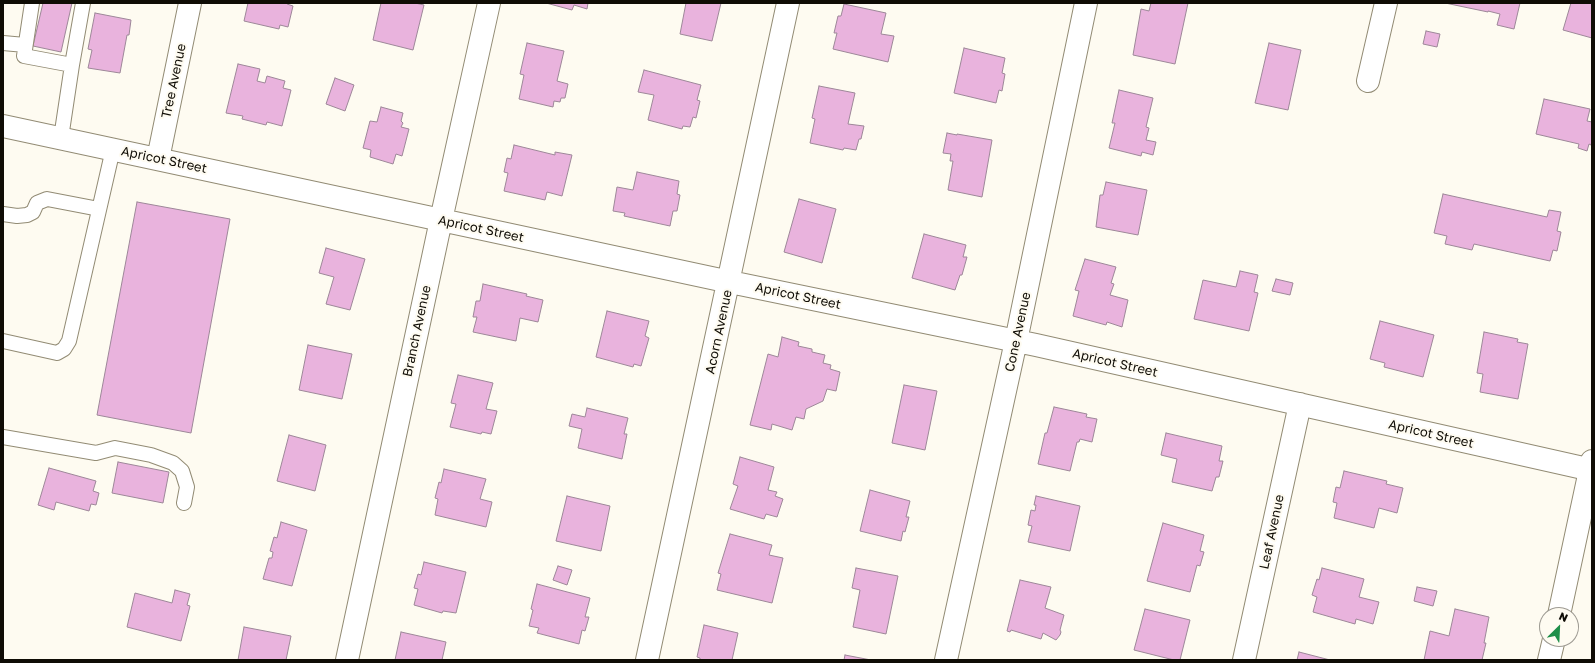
<!DOCTYPE html>
<style>
body{margin:0}
#map{position:relative;width:1595px;height:663px;overflow:hidden;background:#fefbf1;font-family:"Golos Text",sans-serif}
canvas{display:block}
.frame{position:absolute;inset:0;border:4px solid #0f0c05;pointer-events:none}
.north{position:absolute;left:1539px;top:607px;width:40px;height:40px;box-sizing:border-box;background:#fefbf1;border:1px solid #9e9b93;border-radius:50%;rotate:24deg;font-size:11px;font-weight:700;line-height:16px;text-align:center;color:#0f0c05}
.north::after{content:'';display:block;margin:auto;width:14px;height:18px;background:#1e8f49;clip-path:polygon(50% 0,100% 100%,50% 72%,0 100%)}
</style>
<div id="map">
<canvas width="1595" height="663"></canvas>
<div class="frame"></div>
<div class="north">N</div>
</div>
<script>
const g = document.querySelector('canvas').getContext('2d');
g.lineJoin = 'round';
function fillPath(path, color) {
  g.fillStyle = color;
  g.fill(path, 'evenodd');
}
function toPath(rows) {
  const path = new Path2D();
  for (const r of rows) {
    path.moveTo(r[0], r[1]);
    for (let i = 2; i < r.length; i += 2) path.lineTo(r[i], r[i + 1]);
  }
  return path;
}
function strokePath(path, color, width, dash) {
  g.strokeStyle = color;
  g.lineWidth = width;
  g.lineCap = dash ? 'butt' : 'round';
  g.setLineDash(dash || []);
  g.stroke(path);
}
function write(font, color, halo, rows, align = 'center') {
  g.font = font + ' "Golos Text",sans-serif';
  g.lineWidth = 4;
  g.setLineDash([]);
  g.textBaseline = 'middle';
  g.strokeStyle = halo;
  g.fillStyle = color;
  for (const [text, x, y, turn = 0] of rows) {
    g.save();
    g.translate(x, y);
    g.rotate((+turn || 0) * Math.PI / 180);
    g.textAlign = isNaN(turn) ? turn : align;
    if (halo) g.strokeText(text, 0, 0);
    g.fillText(text, 0, 0);
    g.restore();
  }
}
const building = toPath([
 [43,3,72,3,61,52,33,46,43,3],
 [248,3,287,3,287,4,293,6,288,27,280,25,279,29,244,21,248,3],
 [381,3,415,3,424,5,413,50,373,40,381,3],
 [546,3,588,3,587,9,574,5,572,10,546,3],
 [686,3,721,3,712,41,680,34,686,3],
 [1151,3,1188,3,1175,64,1133,55,1141,9,1149,11,1151,3],
 [1445,3,1520,3,1514,29,1497,25,1500,14,1488,11,1488,12,1445,3],
 [1571,3,1592,3,1592,38,1563,30,1571,3],
 [844,4,886,13,881,34,894,36,888,62,833,49,837,33,834,33,838,16,841,16,844,4],
 [95,13,131,20,129,35,127,35,120,73,88,68,92,50,88,49,95,13],
 [1426,31,1440,34,1437,47,1423,44,1426,31],
 [527,43,564,51,557,81,568,84,565,98,561,98,560,102,554,101,553,107,519,99,524,75,520,74,527,43],
 [1269,43,1301,50,1288,110,1255,103,1269,43],
 [964,48,1005,58,1002,73,1005,74,1002,91,999,90,996,103,954,93,964,48],
 [238,64,260,69,257,81,265,83,267,76,285,81,283,88,291,90,282,126,267,122,266,125,242,119,243,116,226,113,238,64],
 [644,70,701,85,697,100,700,101,696,118,693,117,690,127,683,126,682,129,648,120,654,95,638,92,644,70],
 [335,78,354,85,345,111,326,104,335,78],
 [819,86,855,93,848,124,864,126,861,139,859,139,856,150,844,148,843,150,810,143,815,119,812,118,819,86],
 [1119,90,1153,98,1146,127,1149,128,1146,140,1156,142,1153,155,1142,152,1141,156,1109,148,1115,123,1112,123,1119,90],
 [1544,99,1590,109,1587,121,1592,122,1592,141,1591,145,1589,144,1587,151,1578,148,1579,144,1536,134,1544,99],
 [381,107,403,113,401,121,403,123,401,127,409,129,402,156,396,154,393,164,370,157,371,150,363,148,370,121,377,122,381,107],
 [947,133,957,135,957,134,992,140,982,197,948,190,953,161,950,161,951,154,943,153,947,133],
 [514,145,555,155,555,152,572,155,562,196,547,192,545,200,504,191,508,173,504,172,507,158,511,159,514,145],
 [637,172,679,181,677,194,680,195,677,211,673,211,670,226,624,216,625,213,613,211,617,187,633,190,637,172],
 [1106,182,1147,190,1138,235,1096,227,1100,195,1103,195,1106,182],
 [1443,194,1547,217,1549,210,1561,212,1557,231,1561,232,1557,251,1553,250,1550,261,1474,244,1472,250,1445,244,1447,236,1434,233,1443,194],
 [799,199,836,209,822,263,784,252,799,199],
 [137,202,230,219,191,433,97,415,137,202],
 [924,234,966,245,963,257,967,257,962,275,960,275,955,290,912,278,924,234],
 [326,248,365,259,350,310,326,304,334,277,319,273,326,248],
 [1085,259,1116,267,1111,283,1114,284,1110,295,1128,300,1122,327,1107,322,1106,325,1073,316,1079,291,1075,290,1085,259],
 [1240,271,1258,275,1254,292,1258,293,1249,331,1194,319,1203,280,1236,287,1240,271],
 [1276,279,1293,283,1290,295,1272,291,1276,279],
 [483,284,527,294,526,296,543,300,538,322,520,318,516,341,473,332,477,317,473,317,476,301,480,301,483,284],
 [607,311,649,321,645,336,649,338,641,366,634,364,633,367,596,357,607,311],
 [1380,321,1434,335,1423,377,1384,367,1385,363,1370,359,1380,321],
 [1484,332,1518,339,1517,342,1528,344,1518,399,1480,392,1483,374,1477,373,1484,332],
 [782,337,799,342,798,346,812,349,812,352,825,355,823,363,831,365,830,369,840,372,836,391,827,389,823,401,806,409,804,419,796,417,792,430,772,424,771,430,750,425,768,354,778,357,782,337],
 [308,345,352,354,342,399,299,390,308,345],
 [458,375,493,383,486,409,497,411,491,434,482,432,481,434,450,427,456,404,451,403,458,375],
 [904,385,937,391,925,450,892,443,904,385],
 [1054,407,1087,414,1086,417,1097,419,1092,442,1080,439,1079,442,1077,442,1070,471,1038,464,1045,433,1047,433,1054,407],
 [587,408,628,418,624,434,627,434,622,459,578,448,582,429,569,426,572,414,585,417,587,408],
 [1166,433,1222,446,1219,461,1223,461,1219,477,1216,477,1212,491,1172,482,1177,459,1161,455,1166,433],
 [289,435,326,445,315,491,277,481,289,435],
 [740,457,774,467,768,490,777,492,775,496,783,499,777,517,766,514,764,519,730,509,738,486,733,484,740,457],
 [118,462,169,472,163,503,112,493,118,462],
 [49,468,96,481,93,491,99,493,96,505,91,504,89,511,56,502,54,510,38,505,49,468],
 [444,469,486,479,480,499,492,502,486,527,435,515,438,499,435,498,439,482,441,483,444,469],
 [1344,471,1387,481,1386,484,1403,488,1397,513,1379,508,1374,528,1334,518,1337,503,1333,502,1336,487,1340,488,1344,471],
 [870,490,910,501,906,517,909,517,905,532,903,531,901,541,860,531,870,490],
 [567,496,610,506,601,551,556,541,567,496],
 [1036,496,1080,506,1070,551,1028,542,1032,526,1028,525,1031,510,1035,511,1036,505,1034,505,1036,496],
 [281,522,307,530,292,586,263,579,269,558,272,558,273,552,270,551,274,537,277,538,281,522],
 [1163,523,1204,535,1200,551,1204,552,1200,566,1197,565,1190,592,1147,581,1163,523],
 [730,534,772,545,769,555,783,558,772,603,717,590,721,574,718,573,730,534],
 [424,562,466,572,456,613,443,611,442,613,414,605,418,589,414,588,418,574,421,575,424,562],
 [558,566,572,570,567,585,553,580,558,566],
 [856,568,898,576,886,634,853,627,860,590,852,588,856,568],
 [1322,568,1364,579,1359,597,1379,602,1373,624,1356,619,1355,624,1313,612,1317,597,1312,595,1317,579,1319,580,1322,568],
 [1020,580,1051,587,1045,608,1064,615,1060,630,1061,632,1060,635,1056,640,1043,633,1041,639,1011,630,1010,632,1007,631,1020,580],
 [537,584,590,598,585,617,589,617,585,631,582,630,579,644,537,633,539,628,529,626,533,610,531,609,537,584],
 [1417,587,1437,591,1433,606,1414,601,1417,587],
 [175,590,190,594,187,605,190,606,181,641,127,627,135,593,172,603,175,590],
 [1145,609,1190,620,1180,660,1174,660,1134,650,1145,609],
 [1455,609,1489,617,1484,643,1486,643,1482,660,1424,660,1430,631,1449,636,1455,609],
 [704,625,738,633,732,660,700,660,700,658,697,657,704,625],
 [244,627,291,636,286,660,238,660,244,627],
 [401,632,446,642,442,660,395,660,401,632],
 [1299,652,1330,660,1297,660,1299,652],
 [845,655,871,660,844,660,845,655]
]);
const lane = toPath([
 [32,3,24,56,72,65,83,3],
 [3,43,25,45],
 [61,138,72,65],
 [3,214,17,216,27,215,33,212,37,203,47,199,99,209],
 [3,341,57,353,64,349,69,341,113,149],
 [3,437,96,453,115,448,151,455,173,463,182,471,187,487,184,503]
]);
const street = toPath([
 [1368,81,1386,3],
 [3,126,730,282,1036,345,1592,470],
 [158,159,190,3],
 [1559,615,1592,461],
 [347,660,441,220,489,3],
 [647,660,788,3],
 [946,660,1016,341,1086,3],
 [1244,660,1300,404],
 [1549,660,1554,639]
]);
const streetNames = [
 ["Tree Avenue",174,81,-78],
 ["Apricot Street",164,160,12],
 ["Apricot Street",481,229,12],
 ["Apricot Street",798,296,12],
 ["Branch Avenue",417,331,-78],
 ["Acorn Avenue",719,332,-78],
 ["Cone Avenue",1018,332,-78],
 ["Apricot Street",1115,363,13],
 ["Apricot Street",1431,434,13],
 ["Leaf Avenue",1272,532,-78]
];
fillPath(building, '#e9b3dd');
strokePath(building, '#9d8798', 1);
strokePath(lane, '#928b74', 16);
strokePath(street, '#928b74', 24);
strokePath(lane, '#fff', 14);
strokePath(street, '#fff', 22);
write('13px', '#0f0c05', '#fefbf1', streetNames);
</script>
